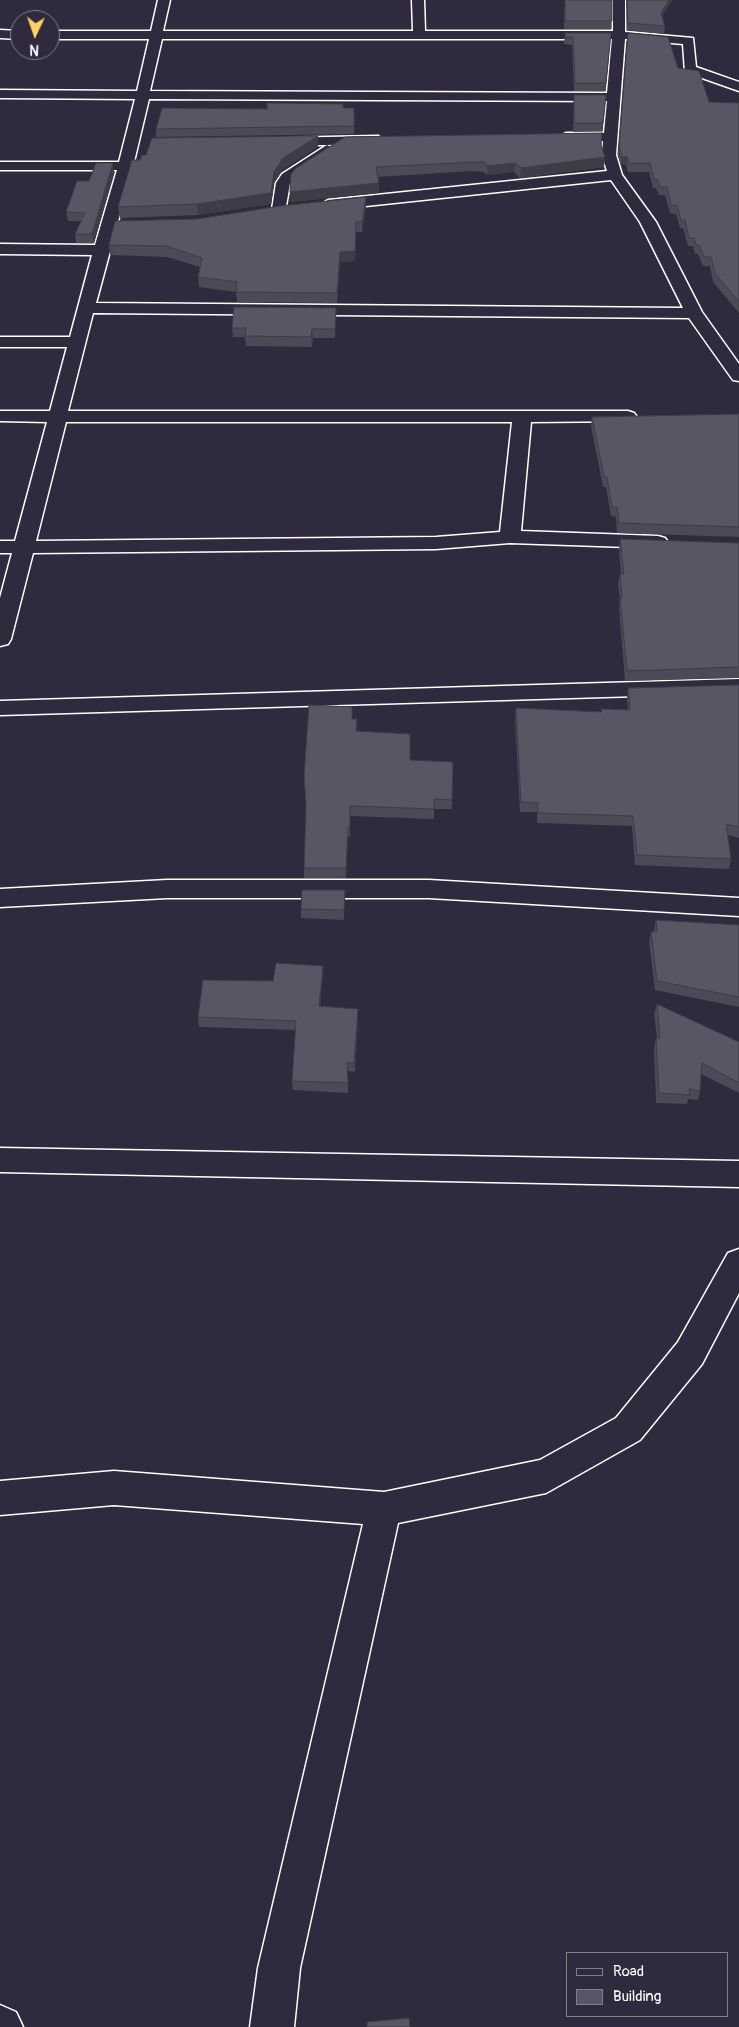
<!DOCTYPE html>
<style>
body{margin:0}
#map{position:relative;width:739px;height:2027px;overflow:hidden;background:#2f2a3d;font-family:Pangolin,sans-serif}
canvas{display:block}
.legend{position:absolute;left:566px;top:1952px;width:162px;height:65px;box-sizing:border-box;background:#2f2a3d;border:1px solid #827f8b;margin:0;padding:6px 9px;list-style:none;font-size:15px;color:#fff}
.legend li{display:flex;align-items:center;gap:10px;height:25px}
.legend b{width:25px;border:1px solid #827f8b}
.north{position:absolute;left:10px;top:10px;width:50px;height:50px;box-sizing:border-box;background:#2f2a3d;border:1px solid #827f8b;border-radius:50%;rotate:183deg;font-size:14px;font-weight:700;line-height:20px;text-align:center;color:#fff}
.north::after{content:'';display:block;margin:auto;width:18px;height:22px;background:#ffd166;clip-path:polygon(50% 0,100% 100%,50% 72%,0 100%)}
</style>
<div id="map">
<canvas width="739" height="2027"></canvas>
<ul class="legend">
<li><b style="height:6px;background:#2f2a3d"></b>Road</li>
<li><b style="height:14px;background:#595564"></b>Building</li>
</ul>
<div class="north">N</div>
</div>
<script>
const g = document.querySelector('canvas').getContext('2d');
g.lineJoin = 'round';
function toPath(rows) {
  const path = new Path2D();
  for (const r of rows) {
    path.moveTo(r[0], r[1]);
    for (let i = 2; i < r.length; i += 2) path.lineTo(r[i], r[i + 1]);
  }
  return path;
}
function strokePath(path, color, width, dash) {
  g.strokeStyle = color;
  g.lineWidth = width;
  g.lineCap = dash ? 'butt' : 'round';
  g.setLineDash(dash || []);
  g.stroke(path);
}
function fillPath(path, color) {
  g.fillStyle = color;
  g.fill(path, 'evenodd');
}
const minor = toPath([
 [158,0,170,0,163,31,413,31,412,0,424,0,425,31,613,31,613,0,625,0,625,32,693,38,696,67,739,82,739,91,685,72,683,44,625,39,616,155,622,175,656,222,702,312,739,364,739,381,733,380,689,318,93,313,68,411,628,411,634,413,637,417,634,421,531,422,521,531,658,536,665,538,668,542,665,546,658,548,510,543,436,549,33,553,11,639,8,644,0,646,0,598,12,553,0,553,0,541,15,541,47,422,0,421,0,411,50,411,67,347,0,347,0,337,70,337,92,255,0,254,0,244,95,245,117,170,0,170,0,162,119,162,135,99,0,98,0,90,137,91,149,39,50,39,50,31,151,31,158,0],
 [162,39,612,39,607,93,150,91,162,39],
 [149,99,607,101,604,133,566,133,559,137,566,141,603,141,602,155,607,171,328,200,320,205,328,210,611,180,640,222,683,308,96,303,133,166,149,99],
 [66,422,512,422,500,532,436,537,36,541,66,422],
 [0,30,20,31,20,39,0,38,0,30],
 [378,136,385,140,383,143,327,145,334,149,332,152,290,183,285,212,275,212,272,209,276,183,282,174,327,145,281,145,274,141,276,138,378,136],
 [739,679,739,693,0,715,0,701,739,679],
 [167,880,429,880,739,898,739,916,429,898,167,898,0,907,0,889,167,880],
 [0,1148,739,1161,739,1187,0,1172,0,1148],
 [739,1249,739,1293,702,1364,640,1440,546,1493,398,1523,300,1968,294,2027,250,2027,258,1968,363,1524,114,1505,0,1515,0,1481,114,1471,384,1492,540,1460,616,1418,678,1342,728,1253,739,1249],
 [0,2005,16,2012,23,2027,0,2027,0,2005]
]);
const wall = toPath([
 [565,0,612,0,611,29,564,29],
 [626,0,672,0,662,17,665,26,664,34,627,30],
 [565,33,611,33,605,91,574,91,572,45,564,44],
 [627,41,678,68,709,102,739,103,739,313,713,282,710,266,703,266,698,254,695,254,693,246,688,246,683,228,680,228,676,214,670,213,665,195,659,195,656,188,653,188,649,172,628,172,626,165,621,165,618,155],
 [574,95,606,95,602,131,573,132],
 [344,108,355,116,354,134,156,137,156,129,267,109],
 [318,136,318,147,283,169,274,183,271,204,198,215,120,218,118,207,140,160,146,155],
 [601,145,604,167,520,178,514,172,487,175,484,172,472,171,378,177,379,183,379,193,290,202,291,174],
 [114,172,94,243,76,243,75,234,81,221,68,221,66,212,89,181],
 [366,197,366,207,362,232,356,232,355,261,340,262,337,303,237,302,236,292,199,287,198,277,200,267,167,257,110,255,109,245,197,219],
 [336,308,335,338,313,338,312,347,246,346,245,337,233,337,232,328],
 [739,414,739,537,617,533,616,517,611,516,606,487,603,487,591,426,592,417],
 [620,539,739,543,739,678,625,681,619,608,620,599,618,584,620,574,621,574,619,549],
 [739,685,739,838,728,835,731,859,729,869,635,865,632,826,537,823,537,812,520,812,515,718,516,708,601,712,601,709,628,710,627,698,628,688],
 [352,719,357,731,410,760,453,762,452,809,434,809,434,819,350,816,350,837,348,837,346,878,304,878,304,868],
 [345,890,344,920,301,918,301,909],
 [656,920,739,925,739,1007,655,990,649,942,651,932,654,932,654,930],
 [323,966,323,976,320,1006,358,1018,355,1072,348,1071,348,1093,293,1090,292,1081,296,1030,199,1027,198,1017,273,981],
 [657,1004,739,1042,739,1093,701,1074,700,1091,698,1100,688,1099,687,1104,656,1103,654,1048,656,1038,657,1038,654,1014]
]);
const shadedWall = toPath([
 [669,0,672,0,660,20,661,13],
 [318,136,318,147,283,169,274,183,271,204,198,215,197,204,283,158],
 [605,157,604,167,520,178,521,168],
 [622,157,627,157,626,165,621,165],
 [113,163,114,172,94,243,92,234],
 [515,163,514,172,487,175,487,166],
 [379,183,379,193,290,202,290,192],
 [366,197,366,207,362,232,362,222],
 [356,222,355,261,340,262,337,303,337,293,340,252],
 [336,308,336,317,335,338,335,329],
 [312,329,313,338,312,347,311,337],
 [348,827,348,837,346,878,346,868],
 [323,966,323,976,319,1016,319,1006],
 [358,1009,358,1018,355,1072,354,1063]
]);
const building = toPath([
 [565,0,612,0,612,21,565,21,565,0],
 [627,0,669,0,661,13,665,26,628,23,627,0],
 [565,33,611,33,606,83,575,83,573,37,565,37,565,33],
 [628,33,668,37,678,68,699,71,709,102,739,103,739,302,715,273,711,257,704,257,699,245,696,245,694,238,689,238,685,220,681,220,677,205,671,205,667,187,660,187,657,179,654,179,650,163,629,163,627,157,622,157,619,146,628,33],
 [574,95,606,95,603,123,574,123,574,95],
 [267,103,343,104,343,108,354,108,354,126,156,129,162,108,267,109,267,103],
 [602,133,601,145,605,157,521,168,515,163,487,166,485,162,473,162,376,167,379,183,290,192,291,174,296,168,345,137,602,133],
 [318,136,283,158,274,172,271,193,197,204,118,207,132,160,140,160,142,155,146,155,152,138,318,136],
 [96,163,113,163,92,234,75,234,85,213,66,212,77,181,89,181,96,163],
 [366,197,362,222,356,222,355,251,340,252,337,293,236,292,237,282,198,277,202,258,166,246,109,245,115,221,197,219,280,206,366,197],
 [234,307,336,308,335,329,312,329,311,337,245,336,246,328,232,328,234,307],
 [739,414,739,527,619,523,617,507,612,507,607,477,604,477,592,417,739,414],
 [620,539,739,543,739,667,627,671,620,598,622,598,620,574,624,574,620,539],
 [739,685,739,827,726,824,731,859,637,855,633,816,538,813,538,803,521,802,516,708,602,712,601,709,630,710,628,688,739,685],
 [309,705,352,707,352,719,357,719,356,731,410,734,410,760,453,762,452,800,434,799,434,809,350,806,350,827,348,827,346,868,304,868,306,806,304,775,309,705],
 [302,890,345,890,344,910,301,909,302,890],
 [656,920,739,925,739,997,657,981,651,932,657,932,656,920],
 [276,963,323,966,319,1006,358,1009,354,1063,347,1062,348,1083,292,1081,296,1021,198,1017,203,980,273,981,276,963],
 [657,1004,739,1042,739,1083,702,1063,700,1091,689,1089,690,1095,659,1093,656,1038,660,1038,657,1004],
 [409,2018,410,2027,367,2027,367,2022,409,2018]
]);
strokePath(minor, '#fff', 3);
fillPath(minor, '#2f2a3d');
fillPath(wall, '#4d4956');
fillPath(shadedWall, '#3e3c46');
fillPath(building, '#595564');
strokePath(building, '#3e3c46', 1);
</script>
